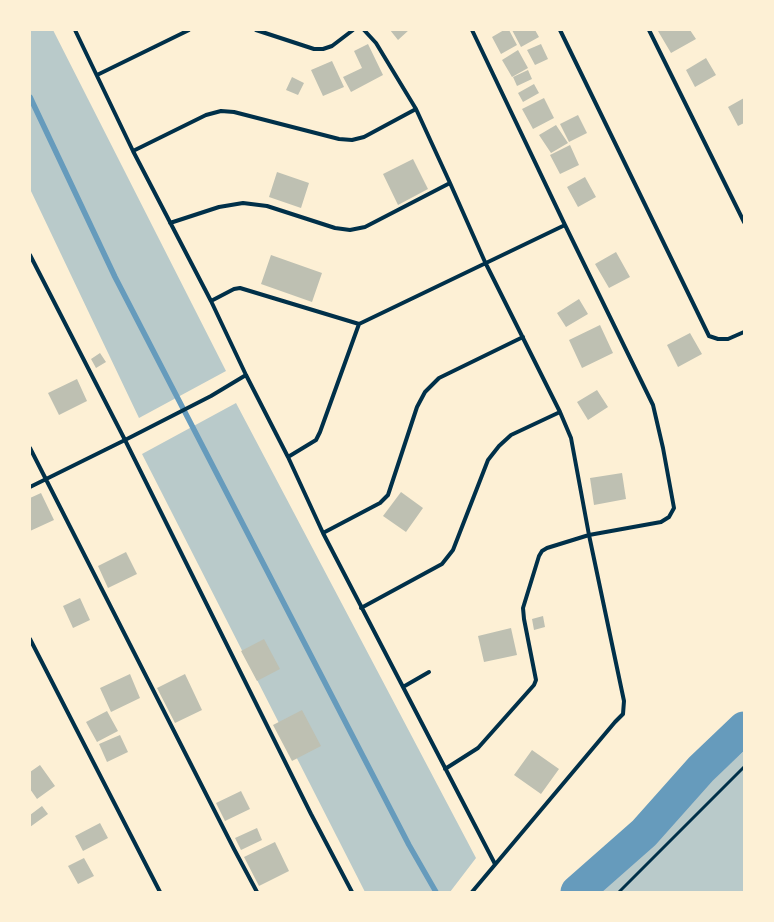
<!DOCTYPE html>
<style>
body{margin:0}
#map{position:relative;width:774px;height:922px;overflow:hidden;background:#fdf0d5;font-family:"Titillium Web",sans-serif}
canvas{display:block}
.frame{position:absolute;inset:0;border:31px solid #fdf0d5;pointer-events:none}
</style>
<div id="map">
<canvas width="774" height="922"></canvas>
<div class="frame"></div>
</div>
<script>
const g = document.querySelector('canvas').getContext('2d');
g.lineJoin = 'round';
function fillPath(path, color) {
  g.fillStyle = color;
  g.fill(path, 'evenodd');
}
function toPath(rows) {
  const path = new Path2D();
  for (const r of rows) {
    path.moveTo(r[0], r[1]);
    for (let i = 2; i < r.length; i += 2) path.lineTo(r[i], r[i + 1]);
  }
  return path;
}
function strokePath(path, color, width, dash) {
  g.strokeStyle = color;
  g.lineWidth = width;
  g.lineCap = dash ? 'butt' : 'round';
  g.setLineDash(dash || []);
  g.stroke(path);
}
const green = toPath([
 [30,30,53,30,226,371,139,418,30,189],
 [236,403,476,858,450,892,365,892,142,454],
 [744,751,744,892,593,892,648,836,685,805]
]);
const stream = toPath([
 [30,97,115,277,409,845,436,892]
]);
const river = toPath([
 [577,892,644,833,701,769,744,728]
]);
const building = toPath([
 [390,30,409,30,398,40],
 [504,30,509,30,517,45,501,54,492,37],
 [512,30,535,30,539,37,521,47],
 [660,30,690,30,696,39,671,53,658,31],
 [368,44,383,75,351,92,343,77,362,68,354,51],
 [541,44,548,59,535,65,527,50],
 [518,50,528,68,512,77,502,60],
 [706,58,716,75,695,87,686,70],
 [332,61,344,87,323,96,311,70],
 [528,70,532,79,517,86,513,77],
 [292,77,304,83,298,95,286,90],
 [534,84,539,93,523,102,518,93],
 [544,98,554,118,533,129,522,109],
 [744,98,744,123,738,126,728,107],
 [578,115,587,133,569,142,560,124],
 [556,125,568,143,551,153,539,135],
 [570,145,579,165,560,174,550,155],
 [413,159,428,189,398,205,383,174],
 [277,172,309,183,301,208,269,197],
 [585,177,596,197,578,207,567,187],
 [616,252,630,277,609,288,595,264],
 [271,255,322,273,312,302,261,284],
 [579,299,588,314,566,327,557,313],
 [600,325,613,353,582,368,569,340],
 [690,333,702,354,678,367,667,345],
 [100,353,106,362,96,368,91,359],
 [77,379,87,401,59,415,48,393],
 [597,390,608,407,588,420,577,402],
 [622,473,626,499,594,505,590,478],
 [401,492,423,508,406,532,383,516],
 [41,493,54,520,30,531,30,498],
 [126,552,137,574,108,588,98,566],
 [80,598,90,620,73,628,63,606],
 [543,616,545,627,534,630,532,619],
 [511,628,517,655,484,662,478,636],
 [264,639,280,669,257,681,241,651],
 [130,674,140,698,111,712,100,688],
 [185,674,202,710,175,723,157,688],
 [302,710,321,746,292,761,273,725],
 [107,711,118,731,97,742,86,722],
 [120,735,128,752,107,762,99,744],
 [532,750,559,769,541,794,514,775],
 [40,765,55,786,37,799,30,789,30,772],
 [241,791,250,809,225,821,216,803],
 [42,806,48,814,30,827,30,815],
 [100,823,108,838,83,851,75,836],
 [257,828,262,840,241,850,235,838],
 [275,842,289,871,259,886,244,857],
 [84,858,94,876,78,884,68,866]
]);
const service = toPath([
 [619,892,744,767]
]);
const minor = toPath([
 [75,30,133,151,211,301,246,375,288,457,323,533,495,864],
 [256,30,314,49,323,49,332,46,353,30],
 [364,30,376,43,416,109,450,183,485,262,560,412,571,438,589,535,624,701,623,714,615,722,472,892],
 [560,30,709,336,718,339,728,339,744,332],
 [649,30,744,222],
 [97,75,189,30],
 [133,151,206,115,221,111,234,112,339,139,352,140,364,137,416,109],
 [170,223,219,207,243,203,267,206,335,228,350,230,365,227,450,183],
 [30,255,125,440,311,814,352,892],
 [211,301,234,289,240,288,359,324,565,225],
 [30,448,234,849,257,892],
 [288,457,316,440,320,432,359,324],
 [30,487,125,440,211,396,246,375],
 [323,533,380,503,388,495,417,407,425,392,439,378,523,337],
 [361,608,442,564,453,550,488,460,499,446,511,435,560,412],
 [30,639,160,892],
 [403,687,429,672],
 [445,769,478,748,534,685,536,680,524,619,523,608,539,556,542,551,547,548,589,535,661,522,669,517,674,508,663,448,653,405,565,225,472,30]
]);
fillPath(green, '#b9caca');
strokePath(stream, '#669bbc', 5.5);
strokePath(river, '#669bbc', 33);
fillPath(building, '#bec0b2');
strokePath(service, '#003049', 3);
strokePath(minor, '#003049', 4);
</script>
